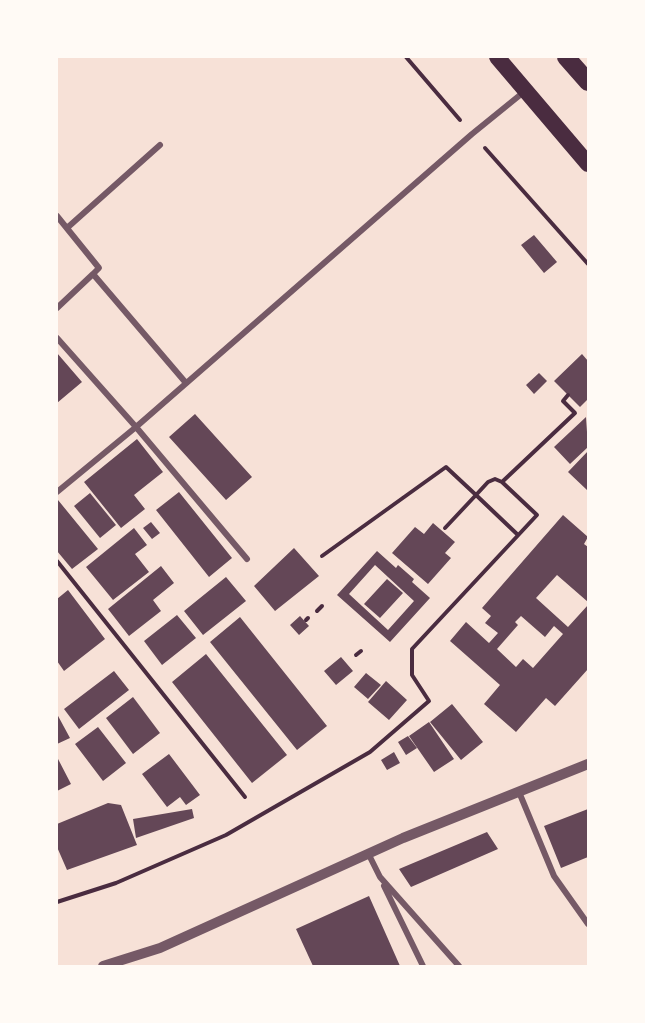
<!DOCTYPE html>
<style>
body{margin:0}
#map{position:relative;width:645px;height:1023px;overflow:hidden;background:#f7e1d7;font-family:"Nunito Sans",sans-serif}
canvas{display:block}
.frame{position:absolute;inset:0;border:58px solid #fffaf5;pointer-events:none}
</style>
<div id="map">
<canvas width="645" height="1023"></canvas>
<div class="frame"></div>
</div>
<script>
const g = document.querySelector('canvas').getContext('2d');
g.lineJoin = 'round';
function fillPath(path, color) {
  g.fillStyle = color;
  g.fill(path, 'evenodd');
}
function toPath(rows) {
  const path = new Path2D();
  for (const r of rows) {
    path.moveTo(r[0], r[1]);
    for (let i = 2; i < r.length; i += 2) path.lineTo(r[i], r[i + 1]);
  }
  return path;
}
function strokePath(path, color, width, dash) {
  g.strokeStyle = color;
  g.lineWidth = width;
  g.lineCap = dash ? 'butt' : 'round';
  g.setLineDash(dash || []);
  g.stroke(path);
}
const building = toPath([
 [534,235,557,262,544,273,521,245],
 [57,353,82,382,57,403],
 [582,354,588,361,588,399,580,407,554,381],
 [539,373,547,381,534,394,526,385],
 [195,414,252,477,226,500,169,437],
 [586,417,588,447,570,464,554,447],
 [137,439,163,472,134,495,145,509,121,528,84,482],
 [588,451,588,489,587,490,568,472],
 [179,492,232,558,209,577,156,510],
 [90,493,116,525,100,538,74,506],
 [58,500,98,549,72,569,57,551],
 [563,515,588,537,584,544,588,547,588,602,557,575,536,598,568,627,588,605,588,669,555,706,546,698,516,732,484,704,500,685,450,641,466,622,489,643,498,633,485,623,491,616,482,608],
 [521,616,545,637,554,626,563,634,533,668,523,659,516,667,497,649,518,625,515,622],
 [151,522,160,533,152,539,143,528],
 [433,523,455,542,445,553,451,558,428,584,392,553,415,527,424,534],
 [134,528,147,545,135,554,149,572,113,600,86,567],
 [294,548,319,576,275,611,254,586],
 [377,551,396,568,398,565,414,579,412,582,430,598,390,642,337,595],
 [375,565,414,601,388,630,349,594],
 [161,566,174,583,153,600,161,611,129,636,108,609],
 [226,577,246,601,203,635,184,611],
 [387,579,403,593,380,618,364,604],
 [68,590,105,639,64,671,57,661,57,599],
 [177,615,196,638,162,665,144,641],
 [300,616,309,626,299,635,290,625],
 [240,617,327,726,297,750,210,642],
 [206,654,287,755,252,783,172,682],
 [341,657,353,671,336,685,324,671],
 [114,671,129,690,79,729,64,709],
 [366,673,381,685,368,699,354,687],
 [386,681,407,700,389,720,368,702],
 [133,697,160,733,133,754,106,718],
 [452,704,483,742,461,760,430,722],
 [57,714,70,738,57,744],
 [429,722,454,759,434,772,409,736],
 [98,727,126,763,103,781,75,744],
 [408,736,417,748,406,755,398,742],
 [394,752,400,763,387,770,381,760],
 [169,754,200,795,186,805,180,797,167,807,142,774],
 [57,757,71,784,57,791],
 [108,803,121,805,137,845,67,870,57,847,57,824],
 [192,809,194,818,136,838,133,819],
 [588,809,588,857,561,868,544,826],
 [487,832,498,849,411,887,399,869],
 [369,896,400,966,313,966,296,929]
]);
const path = toPath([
 [406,57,460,120],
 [485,148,588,264],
 [502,482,495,479,488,482,476,495,518,535],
 [322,556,446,467,476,495,445,528],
 [57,561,245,797],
 [317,611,322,606],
 [306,620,308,618],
 [356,655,361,651],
 [57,902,116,883,226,835,370,752,429,701,412,675,412,649,537,515,502,482,575,413,563,401,568,395]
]);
const minor = toPath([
 [57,216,99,268,93,274,186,383],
 [67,228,160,145],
 [57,308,93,274],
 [57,338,136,427,247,559],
 [57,492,136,427,472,134,525,91],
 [519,792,554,876,588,924],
 [368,853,380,877,459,966],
 [384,886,423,966]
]);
const tertiary = toPath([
 [103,966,160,948,403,838,588,764]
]);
const trunk = toPath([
 [497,57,588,164]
]);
const motorway = toPath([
 [566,57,588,82]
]);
fillPath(building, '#644757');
strokePath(path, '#4a2c40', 4);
strokePath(minor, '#755966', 6);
strokePath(tertiary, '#755966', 10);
strokePath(trunk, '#4a2c40', 16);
strokePath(motorway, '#4a2c40', 18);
</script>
